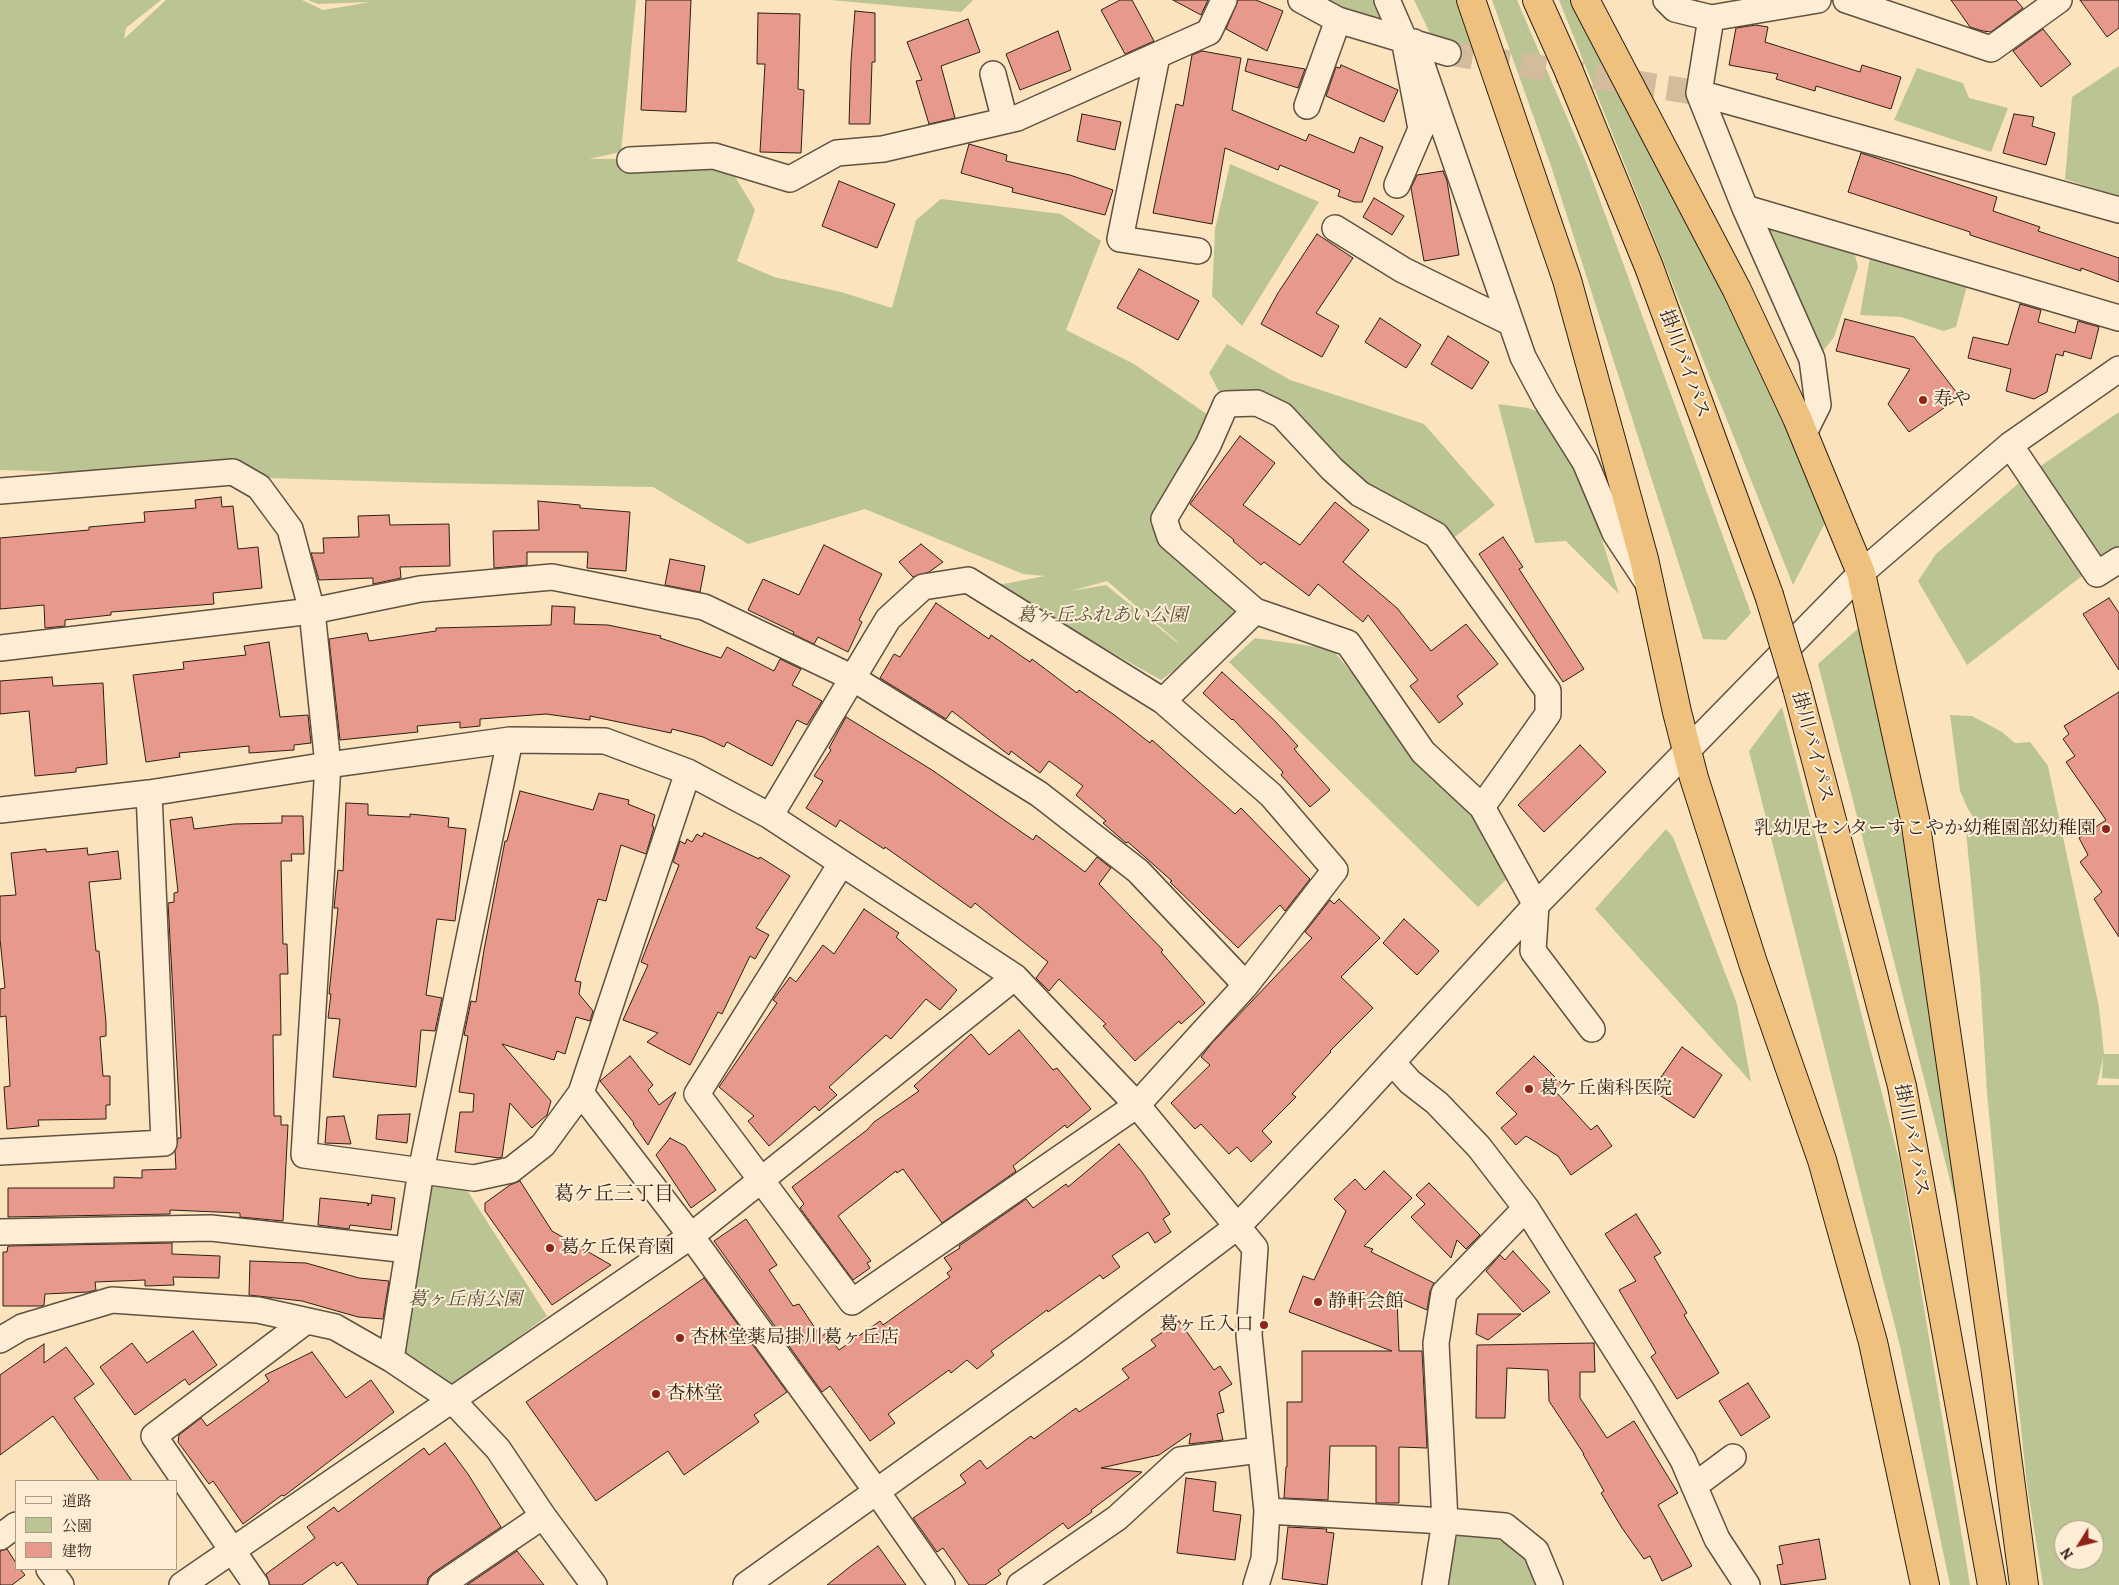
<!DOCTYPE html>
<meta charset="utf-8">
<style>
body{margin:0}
#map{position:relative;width:2119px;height:1585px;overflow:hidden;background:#fbe4bd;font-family:Alegreya,"Noto Serif JP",serif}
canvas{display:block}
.legend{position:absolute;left:15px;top:1480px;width:162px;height:90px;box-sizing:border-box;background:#fcedd4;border:1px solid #aa9a88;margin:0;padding:6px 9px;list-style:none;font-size:15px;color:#2f1e16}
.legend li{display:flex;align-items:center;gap:10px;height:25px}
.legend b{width:25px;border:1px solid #aa9a88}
.north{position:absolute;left:2054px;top:1520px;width:50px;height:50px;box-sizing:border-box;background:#fcedd4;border:1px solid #aa9a88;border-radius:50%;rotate:234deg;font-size:14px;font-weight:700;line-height:20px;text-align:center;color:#2f1e16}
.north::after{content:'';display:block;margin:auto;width:18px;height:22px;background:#8f2418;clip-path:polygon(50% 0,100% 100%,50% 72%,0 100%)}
</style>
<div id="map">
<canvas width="2119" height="1585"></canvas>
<ul class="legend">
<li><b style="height:6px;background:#fcedd4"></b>道路</li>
<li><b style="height:14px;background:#bbc594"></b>公園</li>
<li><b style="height:14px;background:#e79a8b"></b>建物</li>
</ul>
<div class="north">N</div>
</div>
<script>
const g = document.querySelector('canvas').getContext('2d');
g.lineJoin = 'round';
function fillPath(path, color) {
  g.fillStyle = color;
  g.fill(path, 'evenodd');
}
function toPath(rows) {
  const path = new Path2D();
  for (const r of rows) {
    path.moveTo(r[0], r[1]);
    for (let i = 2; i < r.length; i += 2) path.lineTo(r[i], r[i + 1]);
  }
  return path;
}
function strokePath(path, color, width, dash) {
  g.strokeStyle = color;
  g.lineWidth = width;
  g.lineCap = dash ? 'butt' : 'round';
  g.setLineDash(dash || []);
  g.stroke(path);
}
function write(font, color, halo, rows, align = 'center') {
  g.font = font + ' Alegreya,"Noto Serif JP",serif';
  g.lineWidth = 4;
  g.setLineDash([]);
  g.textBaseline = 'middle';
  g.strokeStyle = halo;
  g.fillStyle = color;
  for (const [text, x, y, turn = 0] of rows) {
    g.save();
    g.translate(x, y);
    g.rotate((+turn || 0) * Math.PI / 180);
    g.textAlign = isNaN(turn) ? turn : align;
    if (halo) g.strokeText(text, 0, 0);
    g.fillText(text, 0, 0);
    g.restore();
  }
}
const green = toPath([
 [0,0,161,0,126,28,124,39,166,0,302,0,323,10,371,2,318,4,308,0,636,0,621,152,589,159,724,158,755,210,737,261,774,277,841,292,892,308,916,220,941,199,1061,214,1101,241,1066,330,1134,364,1211,417,1150,524,1239,615,1194,656,1161,680,993,586,1045,576,1023,574,865,509,748,544,653,487,434,483,0,470],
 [1107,581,1178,642,1178,643,1106,585,1071,591],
 [831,0,973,0,961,12],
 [1307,0,1387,0,1404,39],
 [1414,0,1464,0,1481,46,1438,50],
 [1492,0,1517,0,1586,162,1751,613,1726,640,1703,639,1551,166],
 [1559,0,1572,0,1727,270,1827,519,1793,585],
 [2119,66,2119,197,2065,179,2072,97],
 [1917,68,1963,83,1969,98,2008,108,1991,152,1894,120],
 [1230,164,1319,202,1242,326,1212,296,1215,229],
 [1763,223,1854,251,1858,267,1834,337,1820,355],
 [1871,252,1969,278,1956,327,1943,331,1901,317,1860,315],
 [1227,344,1290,380,1424,424,1495,505,1451,540,1360,494,1286,419,1226,404,1209,373],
 [1498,404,1528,408,1558,419,1580,470,1619,594,1566,541,1535,543],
 [2119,412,2119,547,2103,558,2039,467],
 [2026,477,2087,572,1967,665,1918,581,1936,554],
 [1862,625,1944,1055,1965,1239,1818,664],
 [1255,638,1332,649,1374,700,1469,809,1510,876,1478,907,1229,662],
 [1782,707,1900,1163,1970,1585,1950,1585,1900,1346,1749,751],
 [1950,715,1972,716,2002,732,2015,743,2030,742,2048,766,2099,1007,2104,1054,2119,1054,2119,1079,2102,1078,2103,1058,2097,1085,2119,1085,2119,1585,2043,1585,2027,1485,2000,1229,1987,1093,1980,977,1965,821,1983,833,1968,809,1960,791],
 [2064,1530,2094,1530,2094,1560,2064,1560],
 [1666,829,1673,837,1737,1004,1751,1082,1595,909],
 [428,1185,465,1187,547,1316,450,1388,391,1354],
 [1458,1534,1485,1534,1507,1544,1528,1560,1539,1585,1441,1585]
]);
const building = toPath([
 [646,0,691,0,686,112,641,110,646,0],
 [1120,0,1132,0,1154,41,1125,54,1101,10,1120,0],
 [1173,0,1208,0,1201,15,1173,0],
 [1238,0,1256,0,1283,11,1267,51,1226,29,1238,0],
 [1951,0,2016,0,2023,8,1991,32,1983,31,1970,27,1951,0],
 [2080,0,2119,0,2119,28,2107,37,2080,0],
 [855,11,875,13,875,62,872,62,870,124,849,124,851,61,855,11],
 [758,13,800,14,798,89,804,90,801,153,760,152,765,64,757,64,758,13],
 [968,19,980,52,941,66,955,118,929,124,916,81,922,80,907,42,968,19],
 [1756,25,1768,27,1765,42,1860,72,1862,65,1901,77,1891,109,1816,86,1815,91,1776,79,1778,74,1729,65,1736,28,1756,25],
 [2043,29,2071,64,2041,87,2013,51,2043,29],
 [1058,31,1071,70,1020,90,1006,54,1058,31],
 [1202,51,1241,58,1232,110,1306,141,1309,134,1354,153,1360,137,1383,147,1362,202,1354,202,1338,196,1340,190,1280,165,1278,170,1225,148,1212,224,1153,213,1176,104,1183,106,1192,55,1202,51],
 [1248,59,1305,69,1298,88,1245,71,1248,59],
 [1341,65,1398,90,1384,122,1326,96,1336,67,1340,68,1341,65],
 [1082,114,1121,122,1115,150,1077,141,1082,114],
 [2014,114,2034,117,2032,126,2055,133,2046,165,2003,153,2014,114],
 [969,144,1007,155,1006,161,1070,175,1113,190,1105,215,1012,192,1013,188,961,173,969,144],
 [1861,153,1997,197,1993,211,2040,227,2038,231,2119,258,2119,282,2081,268,2081,271,1970,235,1970,232,1848,192,1861,153],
 [1443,171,1447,181,1459,255,1424,261,1411,188,1417,175,1443,171],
 [839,181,895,204,877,248,822,226,839,181],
 [1374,198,1404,216,1392,235,1363,217,1374,198],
 [1317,234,1353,258,1316,313,1339,326,1322,357,1261,324,1278,293,1317,234],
 [1139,269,1199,301,1178,340,1117,308,1139,269],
 [2020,304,2041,310,2038,322,2075,333,2078,321,2099,327,2091,359,2064,351,2063,356,2056,354,2047,392,2034,399,2006,391,2011,369,1968,358,1973,337,2008,345,2020,304],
 [1380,318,1421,345,1406,368,1365,342,1380,318],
 [1845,319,1914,337,1960,397,1909,432,1888,404,1910,369,1836,351,1845,319],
 [1448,336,1489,362,1472,389,1431,364,1448,336],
 [1240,436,1275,463,1243,505,1300,545,1335,502,1369,530,1343,562,1397,608,1431,651,1466,624,1498,664,1457,696,1463,704,1439,723,1410,686,1418,680,1368,615,1363,622,1318,584,1309,596,1264,562,1261,565,1233,541,1234,540,1190,504,1240,436],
 [221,497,222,507,233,506,238,549,258,547,262,588,213,593,214,604,111,612,111,615,65,620,65,626,45,628,44,605,0,609,0,538,89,530,89,527,145,522,144,512,196,508,195,500,221,497],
 [538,501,580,505,580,508,630,512,626,571,587,568,588,552,527,552,527,565,494,568,493,531,539,530,538,501],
 [389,515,390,525,449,524,450,566,400,567,401,578,373,584,373,578,319,580,311,553,324,553,323,538,359,537,358,516,389,515],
 [1503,537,1523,567,1519,569,1584,669,1563,682,1479,554,1503,537],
 [921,544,943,562,929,572,913,577,899,562,921,544],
 [824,545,882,574,859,620,862,622,848,652,818,637,814,644,793,634,794,632,748,610,763,579,799,595,824,545],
 [670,559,705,566,700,592,665,585,670,559],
 [2109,598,2119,613,2119,670,2083,614,2109,598],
 [936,603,989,639,991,635,1030,662,1032,659,1077,693,1079,690,1117,717,1150,743,1152,740,1235,814,1241,808,1310,879,1285,911,1280,905,1238,948,1170,882,1172,881,1128,842,1126,843,1103,823,1106,821,1076,795,1083,786,1049,761,1040,773,1011,751,1009,755,952,711,946,719,880,678,894,654,900,657,936,603],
 [552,606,575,607,574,624,608,625,661,636,660,638,721,658,727,647,774,671,780,659,801,669,792,685,822,701,807,725,797,720,772,766,727,742,724,747,703,737,672,729,671,733,590,716,590,720,546,714,480,719,480,726,460,728,460,722,417,726,418,732,340,740,329,639,367,633,369,641,436,631,436,628,551,625,552,606],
 [269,642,280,717,308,715,311,743,294,745,294,750,249,753,249,746,179,753,180,757,146,762,133,675,184,669,183,662,246,655,244,646,269,642],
 [1222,672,1274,720,1298,746,1294,749,1330,790,1310,807,1281,775,1283,772,1233,719,1232,720,1203,693,1222,672],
 [52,677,53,686,103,683,107,764,76,768,76,772,35,776,29,711,0,714,0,681,52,677],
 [2119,692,2119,937,2094,899,2102,892,2080,862,2088,855,2079,838,2106,820,2066,762,2075,756,2063,739,2069,734,2064,726,2119,692],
 [846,717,932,770,1033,840,1036,835,1085,872,1097,857,1111,868,1099,884,1163,950,1161,952,1205,1003,1181,1024,1179,1021,1135,1061,1103,1026,1106,1024,1059,979,1049,991,1036,978,1048,962,975,903,971,908,885,847,884,849,840,820,836,827,806,808,823,781,814,776,831,750,829,748,846,717],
 [1580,745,1606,772,1544,832,1518,805,1580,745],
 [520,791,593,810,599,793,629,800,628,804,655,815,652,826,654,827,646,854,621,845,606,901,598,899,575,981,581,982,579,994,593,1011,590,1021,576,1017,565,1054,557,1051,554,1060,502,1044,551,1101,547,1115,532,1128,510,1103,502,1157,499,1158,455,1152,460,1112,473,1112,474,1094,459,1092,468,1036,464,1035,471,1001,476,1002,484,950,505,841,507,841,520,791],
 [346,803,368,804,368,815,410,817,410,814,449,818,448,827,466,829,455,921,437,919,426,995,442,998,435,1031,421,1030,416,1087,333,1077,340,1019,328,1018,331,994,329,994,338,908,334,908,338,870,343,871,346,803],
 [282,816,303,816,304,854,291,854,292,861,281,861,283,944,287,944,288,974,280,974,281,1035,273,1035,274,1116,281,1116,281,1125,288,1125,283,1221,240,1217,240,1213,170,1210,170,1214,8,1217,8,1188,114,1188,114,1177,142,1178,142,1170,176,1169,175,1151,178,1138,181,1138,168,903,174,902,174,893,178,892,170,820,192,817,194,829,234,824,282,823,282,816],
 [704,833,759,859,760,857,790,876,756,928,769,935,755,959,750,956,722,1014,718,1012,690,1065,647,1042,658,1033,623,1020,648,965,641,962,679,865,673,862,680,841,685,844,687,839,692,842,697,834,702,837,704,833],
 [87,848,88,855,118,851,121,879,89,882,96,951,99,951,106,1022,106,1036,100,1037,103,1076,110,1076,110,1105,106,1105,106,1119,38,1120,39,1126,7,1129,4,1087,10,1086,6,1016,0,1017,0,989,5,988,0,939,0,896,16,895,11,853,46,849,46,852,87,848],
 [1339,899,1380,938,1341,977,1373,1008,1330,1051,1331,1052,1292,1094,1296,1097,1262,1131,1272,1142,1251,1162,1237,1147,1229,1154,1201,1124,1195,1129,1171,1103,1210,1065,1201,1057,1212,1043,1312,938,1305,932,1330,900,1334,904,1339,899],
 [864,909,899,933,896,937,957,990,940,1010,926,999,891,1039,886,1035,829,1087,837,1095,819,1111,815,1106,769,1146,748,1121,754,1116,719,1087,777,1003,773,1000,790,977,796,982,823,945,834,954,864,909],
 [1404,919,1439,951,1417,975,1383,943,1404,919],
 [1019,1030,1053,1070,1057,1068,1091,1109,1067,1128,1065,1125,1013,1166,1016,1171,1015,1172,942,1223,903,1169,897,1173,896,1171,838,1216,871,1261,867,1263,870,1268,853,1280,800,1208,804,1204,792,1187,867,1130,874,1122,919,1091,914,1086,971,1034,989,1055,1019,1030],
 [1682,1047,1722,1075,1694,1118,1652,1090,1682,1047],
 [630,1056,653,1085,648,1090,659,1105,676,1092,648,1145,633,1124,634,1123,600,1081,630,1056],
 [1534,1056,1562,1084,1555,1091,1591,1130,1597,1125,1612,1146,1571,1175,1558,1156,1526,1136,1516,1145,1501,1128,1517,1114,1496,1093,1534,1056],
 [410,1114,407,1143,376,1139,378,1115,410,1114],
 [344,1116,351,1144,325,1143,327,1117,344,1116],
 [670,1138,685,1146,716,1190,691,1208,656,1155,670,1138],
 [1119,1144,1142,1172,1170,1214,1163,1219,1171,1232,1155,1243,1148,1232,1112,1256,1120,1267,1103,1279,1100,1275,1048,1312,1047,1310,991,1351,994,1355,977,1369,967,1360,951,1373,949,1370,888,1414,895,1423,870,1441,830,1386,822,1392,714,1241,746,1219,777,1265,769,1270,793,1306,799,1304,821,1337,826,1333,839,1350,880,1321,883,1325,950,1277,947,1273,952,1269,944,1258,960,1248,959,1246,1026,1199,1033,1208,1066,1184,1068,1187,1119,1144],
 [1384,1171,1412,1198,1364,1246,1373,1249,1371,1252,1434,1283,1430,1291,1427,1310,1397,1297,1399,1351,1422,1351,1427,1448,1399,1447,1399,1503,1376,1503,1376,1446,1330,1446,1328,1500,1284,1498,1286,1467,1287,1467,1287,1402,1302,1402,1302,1351,1392,1351,1289,1312,1303,1276,1314,1280,1346,1211,1334,1199,1355,1179,1365,1190,1384,1171],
 [520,1181,552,1231,611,1265,552,1305,485,1211,485,1203,510,1185,520,1181],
 [1429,1183,1480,1235,1466,1249,1457,1240,1451,1258,1411,1217,1425,1204,1416,1195,1429,1183],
 [372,1195,395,1198,391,1230,350,1225,349,1229,318,1225,320,1198,368,1203,368,1206,369,1203,371,1204,372,1195],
 [1636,1214,1661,1253,1654,1257,1687,1313,1684,1315,1719,1373,1677,1399,1651,1357,1656,1353,1619,1290,1636,1281,1605,1234,1636,1214],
 [172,1243,172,1254,220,1256,219,1278,173,1277,174,1285,145,1286,145,1280,95,1282,96,1290,88,1292,45,1294,44,1305,41,1306,3,1306,3,1252,7,1252,8,1246,172,1243],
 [1513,1251,1550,1292,1523,1312,1486,1271,1500,1255,1505,1260,1513,1251],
 [250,1261,306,1263,359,1278,389,1281,383,1319,358,1317,302,1301,249,1295,250,1261],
 [704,1278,787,1392,754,1415,759,1422,684,1475,668,1451,596,1501,526,1402,704,1278],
 [1478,1314,1521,1314,1488,1340,1476,1334,1478,1314],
 [1179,1321,1214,1370,1220,1366,1232,1384,1219,1392,1224,1412,1217,1414,1223,1440,1189,1444,1191,1433,1159,1455,1101,1468,1142,1472,1091,1510,1092,1512,1068,1529,1063,1523,998,1570,1001,1574,985,1585,969,1585,943,1548,937,1552,913,1518,966,1483,960,1475,980,1460,987,1469,1031,1436,1034,1439,1076,1408,1079,1412,1129,1378,1122,1369,1156,1346,1151,1340,1179,1321],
 [193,1331,217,1365,189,1385,185,1379,135,1415,100,1367,132,1343,147,1363,193,1331],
 [1594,1343,1595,1372,1580,1372,1580,1398,1607,1438,1634,1421,1678,1493,1658,1505,1692,1566,1662,1581,1650,1556,1644,1559,1622,1528,1601,1493,1604,1491,1583,1454,1584,1454,1549,1401,1548,1370,1507,1368,1505,1418,1476,1418,1477,1345,1594,1343],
 [44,1344,44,1363,66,1347,94,1384,74,1398,132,1481,99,1481,53,1416,0,1455,0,1375,44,1344],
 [312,1352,346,1398,371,1380,394,1412,284,1496,282,1495,243,1524,213,1481,209,1484,178,1442,179,1435,201,1418,207,1426,269,1381,265,1375,312,1352],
 [1748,1383,1770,1417,1741,1436,1719,1401,1748,1383],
 [445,1443,468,1474,501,1527,433,1573,428,1578,427,1585,358,1585,342,1562,337,1566,334,1562,302,1585,270,1585,266,1574,315,1538,307,1527,334,1507,338,1512,424,1448,429,1455,445,1443],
 [1186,1478,1216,1482,1213,1511,1241,1515,1235,1560,1177,1553,1186,1478],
 [1288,1527,1327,1529,1326,1532,1334,1533,1327,1585,1282,1579,1288,1527],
 [1819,1539,1826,1579,1781,1585,1777,1565,1783,1564,1779,1546,1819,1539],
 [878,1546,906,1585,827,1585,851,1566,878,1546],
 [7,1549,16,1563,16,1569,20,1569,25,1575,12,1585,0,1585,0,1551,7,1549],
 [517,1551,544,1585,467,1585,517,1551]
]);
const minorTunnel = toPath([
 [1448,53,1699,93]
]);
const minor = toPath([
 [1301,0,1338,20,1448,53],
 [1387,0,1404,39,1421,129,1397,185],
 [1666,0,1675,9,1711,18,1818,0],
 [1846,0,1991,49,2059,0],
 [1711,18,1699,93,1745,208,1812,359,1818,405,1804,433],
 [1414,42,1523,357,1546,400,1585,462,1615,533,1646,580],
 [1157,56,1120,239,1198,251],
 [993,74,1005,121],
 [1699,93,2119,210],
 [1307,106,1338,20],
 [630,160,714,156,790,179,837,153,883,149,1017,118,1209,32,1224,0],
 [1745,208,2119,318],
 [1335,228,1403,270,1511,323],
 [2010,445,2097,574,2119,560],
 [0,491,233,472,259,487,290,529,312,611,328,765,304,1155,474,1178,511,1170,543,1145,581,1093,688,772],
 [0,648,312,611,420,589,552,577,704,607,851,677,1039,794,1138,871,1246,985],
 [1163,701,1255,611],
 [1482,807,1548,714,1548,691,1436,535,1360,494,1332,469,1282,415,1257,403,1226,404,1208,445,1164,519,1170,537,1255,611,1348,643,1423,752,1482,807,1536,905,1533,951,1592,1029],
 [0,810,149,793,328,765,510,740,605,741,688,772,770,816,1015,977,1137,1105,1255,1248,1249,1335,1267,1511,1264,1559,1256,1585],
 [770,816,888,619,923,587,968,580,1163,701,1271,795,1335,870,1246,985,1137,1105,852,1302,697,1094,841,864],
 [1392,1062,1410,1082,1437,1103,1479,1147,1526,1208,1642,1391,1683,1460,1717,1539,1747,1585],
 [581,1093,691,1236,877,1492,942,1585],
 [0,1152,164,1143,149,793],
 [0,1232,211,1228,408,1250],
 [0,1340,22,1327,112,1300,258,1310,335,1327,391,1359,452,1400,498,1449,543,1516,594,1585],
 [391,1359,421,1171,510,740],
 [1694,1486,1733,1457],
 [1267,1511,1445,1521,1505,1526,1536,1551,1550,1585],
 [0,1537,16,1525],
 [49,1569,61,1585],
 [182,1585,691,1236,1015,977],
 [256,1585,154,1436,306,1321],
 [441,1585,543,1516],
 [746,1585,1077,1348,1238,1226,1342,1117,1536,905,1861,573,2010,445,2119,369],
 [1020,1585,1117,1518,1180,1460,1260,1450],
 [1435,1585,1445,1521,1436,1343,1444,1293,1526,1208]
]);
const highway = toPath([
 [1471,0,1567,280,1644,559,1677,712,1694,778,1753,963,1822,1160,1873,1342,1925,1585],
 [1537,0,1568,69,1649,267,1769,595],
 [1585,0,1737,290,1797,418,1861,573,1915,819,1996,1373,2024,1585],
 [1797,688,1902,1086,1992,1585]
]);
const highwayBridge = toPath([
 [1769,595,1797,688]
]);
const markers = [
 [1923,400,5,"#8f2418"],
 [2106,829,5,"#8f2418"],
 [1529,1089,5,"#8f2418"],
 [550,1248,5,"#8f2418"],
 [1318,1302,5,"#8f2418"],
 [1264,1325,5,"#8f2418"],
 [680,1338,5,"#8f2418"],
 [656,1394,5,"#8f2418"]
];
const streetNames = [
 ["掛川バイパス",1684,364,70],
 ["掛川バイパス",1812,747,75],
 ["掛川バイパス",1911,1140,79]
];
const poiNames = [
 ["寿や",1933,400],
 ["乳幼児センターすこやか幼稚園部幼稚園",2096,829,"right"],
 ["葛ケ丘歯科医院",1539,1089],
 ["葛ケ丘保育園",560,1248],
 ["静軒会館",1328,1302],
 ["葛ヶ丘入口",1254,1325,"right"],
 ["杏林堂薬局掛川葛ヶ丘店",690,1338],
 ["杏林堂",666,1394]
];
const parkNames = [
 ["葛ヶ丘ふれあい公園",1102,616],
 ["葛ヶ丘南公園",465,1300]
];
const neighbourhoodNames = [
 ["葛ケ丘三丁目",614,1195]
];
fillPath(green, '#bbc594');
fillPath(building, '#e79a8b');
strokePath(building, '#2f1e16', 1);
strokePath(minorTunnel, '#d2bc9c', 25, [25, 12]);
strokePath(minor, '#625040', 28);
strokePath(highway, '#2f1e16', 30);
strokePath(minor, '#fcedd4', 25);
strokePath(highway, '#eec27e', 28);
strokePath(highwayBridge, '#2f1e16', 30, []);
strokePath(highwayBridge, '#eec27e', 28);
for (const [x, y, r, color] of markers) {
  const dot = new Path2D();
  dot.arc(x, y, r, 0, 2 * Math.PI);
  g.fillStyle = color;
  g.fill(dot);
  strokePath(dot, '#fcedd4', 2);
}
write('19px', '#2f1e16', '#fcedd4', streetNames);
write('19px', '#2f1e16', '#fcedd4', poiNames, 'left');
write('italic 19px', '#59503c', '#fcedd4', parkNames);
write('20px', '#2f1e16', '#fcedd4', neighbourhoodNames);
</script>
